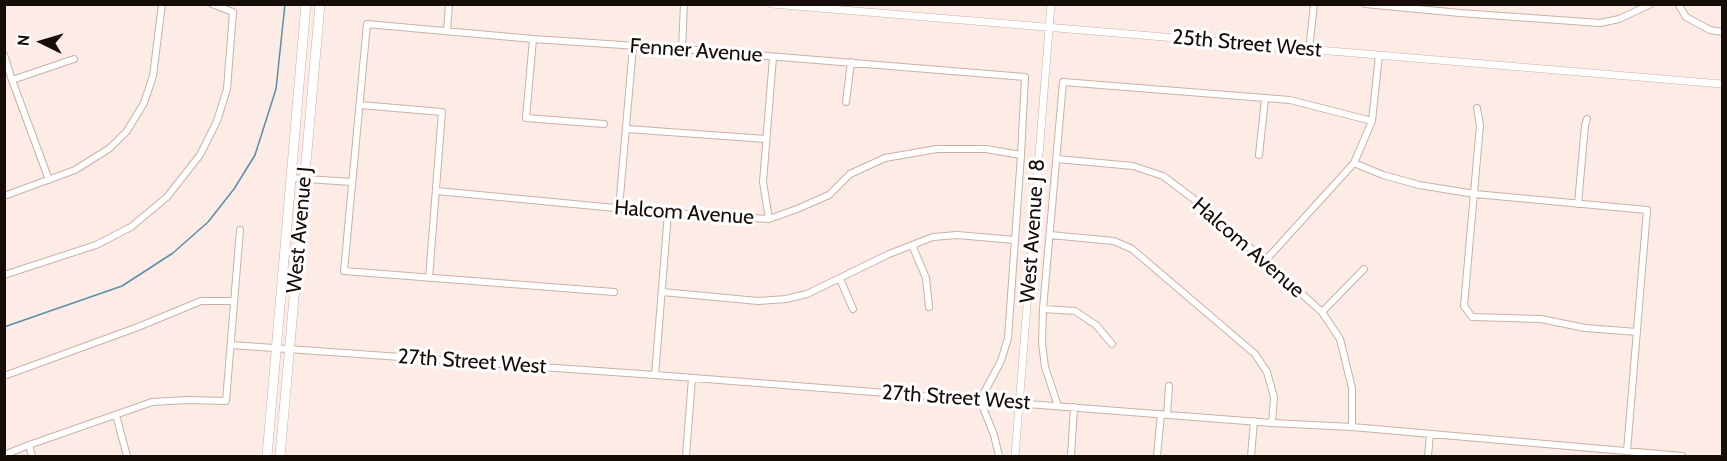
<!DOCTYPE html>
<style>
body{margin:0}
#map{position:relative;width:1727px;height:461px;overflow:hidden;background:#fdece5;font-family:Cabin,sans-serif}
canvas{display:block}
.frame{position:absolute;inset:0;border:6px solid #160d09;pointer-events:none}
.north{position:absolute;left:12px;top:12px;width:60px;height:60px;-webkit-text-stroke:4px #fff;paint-order:stroke;rotate:275deg;font-size:16px;font-weight:700;line-height:24px;text-align:center;color:#160d09}
.north::after{content:'';display:block;margin:auto;width:21px;height:27px;background:#160d09;clip-path:polygon(50% 0,100% 100%,50% 72%,0 100%)}
</style>
<div id="map">
<canvas width="1727" height="461"></canvas>
<div class="frame"></div>
<div class="north">N</div>
</div>
<script>
const g = document.querySelector('canvas').getContext('2d');
g.lineJoin = 'round';
function toPath(rows) {
  const path = new Path2D();
  for (const r of rows) {
    path.moveTo(r[0], r[1]);
    for (let i = 2; i < r.length; i += 2) path.lineTo(r[i], r[i + 1]);
  }
  return path;
}
function strokePath(path, color, width, dash) {
  g.strokeStyle = color;
  g.lineWidth = width;
  g.lineCap = dash ? 'butt' : 'round';
  g.setLineDash(dash || []);
  g.stroke(path);
}
function write(font, color, halo, rows, align = 'center') {
  g.font = font + ' Cabin,sans-serif';
  g.lineWidth = 6;
  g.setLineDash([]);
  g.textBaseline = 'middle';
  g.strokeStyle = halo;
  g.fillStyle = color;
  for (const [text, x, y, turn = 0] of rows) {
    g.save();
    g.translate(x, y);
    g.rotate((+turn || 0) * Math.PI / 180);
    g.textAlign = isNaN(turn) ? turn : align;
    if (halo) g.strokeText(text, 0, 0);
    g.fillText(text, 0, 0);
    g.restore();
  }
}
const stream = toPath([
 [4,327,122,286,173,253,208,222,234,189,255,155,276,89,285,4]
]);
const minor = toPath([
 [1365,4,1460,13,1600,23,1619,19,1651,4],
 [1678,4,1686,17,1710,30,1722,32],
 [447,30,449,4],
 [533,39,526,118,604,124],
 [682,49,684,4],
 [1309,50,1314,4],
 [4,55,12,80,49,180],
 [12,80,74,59],
 [846,102,851,62],
 [360,105,442,112,429,278],
 [1477,108,1480,125,1464,306,1472,317,1541,319,1585,328,1637,332],
 [627,129,766,139],
 [1259,155,1265,99],
 [1057,159,1133,166,1163,176,1203,206,1322,312,1340,339,1352,388,1352,427],
 [1354,163,1383,175,1419,185,1475,194,1647,210,1627,451],
 [291,178,352,182],
 [437,191,668,213,769,219,797,209,829,195,850,174,885,158,937,149,986,149,1021,155],
 [4,196,75,170,110,148,127,131,144,103,153,76,162,4],
 [1578,204,1585,125,1587,119],
 [619,208,633,46],
 [769,219,763,182,773,57],
 [1050,235,1114,241,1132,249,1255,354,1267,372,1274,397,1272,423],
 [912,245,926,278,929,307],
 [1264,262,1354,163,1372,121,1379,55],
 [4,275,96,245,131,227,167,197,200,155,217,121,227,89,233,12,212,4],
 [840,279,853,309],
 [614,292,344,271,367,24,533,39,682,49,1025,77,1021,155,1008,338,1001,361,980,400,994,435,999,456],
 [662,292,758,301,786,299,807,294,889,254,933,237,957,235,1015,240],
 [1043,309,1075,311,1096,325,1112,344],
 [1322,312,1364,269],
 [231,345,655,375,1272,423,1352,427,1682,456],
 [655,375,668,213],
 [4,376,138,327,201,301,234,301],
 [1058,406,1045,367,1042,343,1043,309,1063,82,1290,100,1372,121],
 [116,415,127,456],
 [1167,415,1169,386],
 [29,445,32,456],
 [4,455,29,445,152,402,187,400,226,401,240,230],
 [686,456,692,378],
 [1071,456,1074,407],
 [1157,456,1161,414],
 [1251,456,1254,421],
 [1428,456,1430,434]
]);
const tertiary = toPath([
 [772,4,1722,84],
 [1015,456,1051,4]
]);
const primary = toPath([
 [267,456,306,4],
 [280,456,320,4]
]);
const streetNames = [
 ["25th Street West",1247,44,5],
 ["Fenner Avenue",696,51,4],
 ["Halcom Avenue",684,213,4],
 ["West Avenue J",300,230,-85],
 ["West Avenue J 8",1033,231,-86],
 ["Halcom Avenue",1248,248,41],
 ["27th Street West",472,362,4],
 ["27th Street West",956,398,4]
];
strokePath(stream, '#578fab', 1.5);
strokePath(minor, '#cbb0a5', 8);
strokePath(tertiary, '#cbb0a5', 8);
strokePath(primary, '#cbb0a5', 10);
strokePath(minor, '#fff', 6);
strokePath(tertiary, '#fff', 7);
strokePath(primary, '#fff', 9);
write('21px', '#160d09', '#fff', streetNames);
</script>
